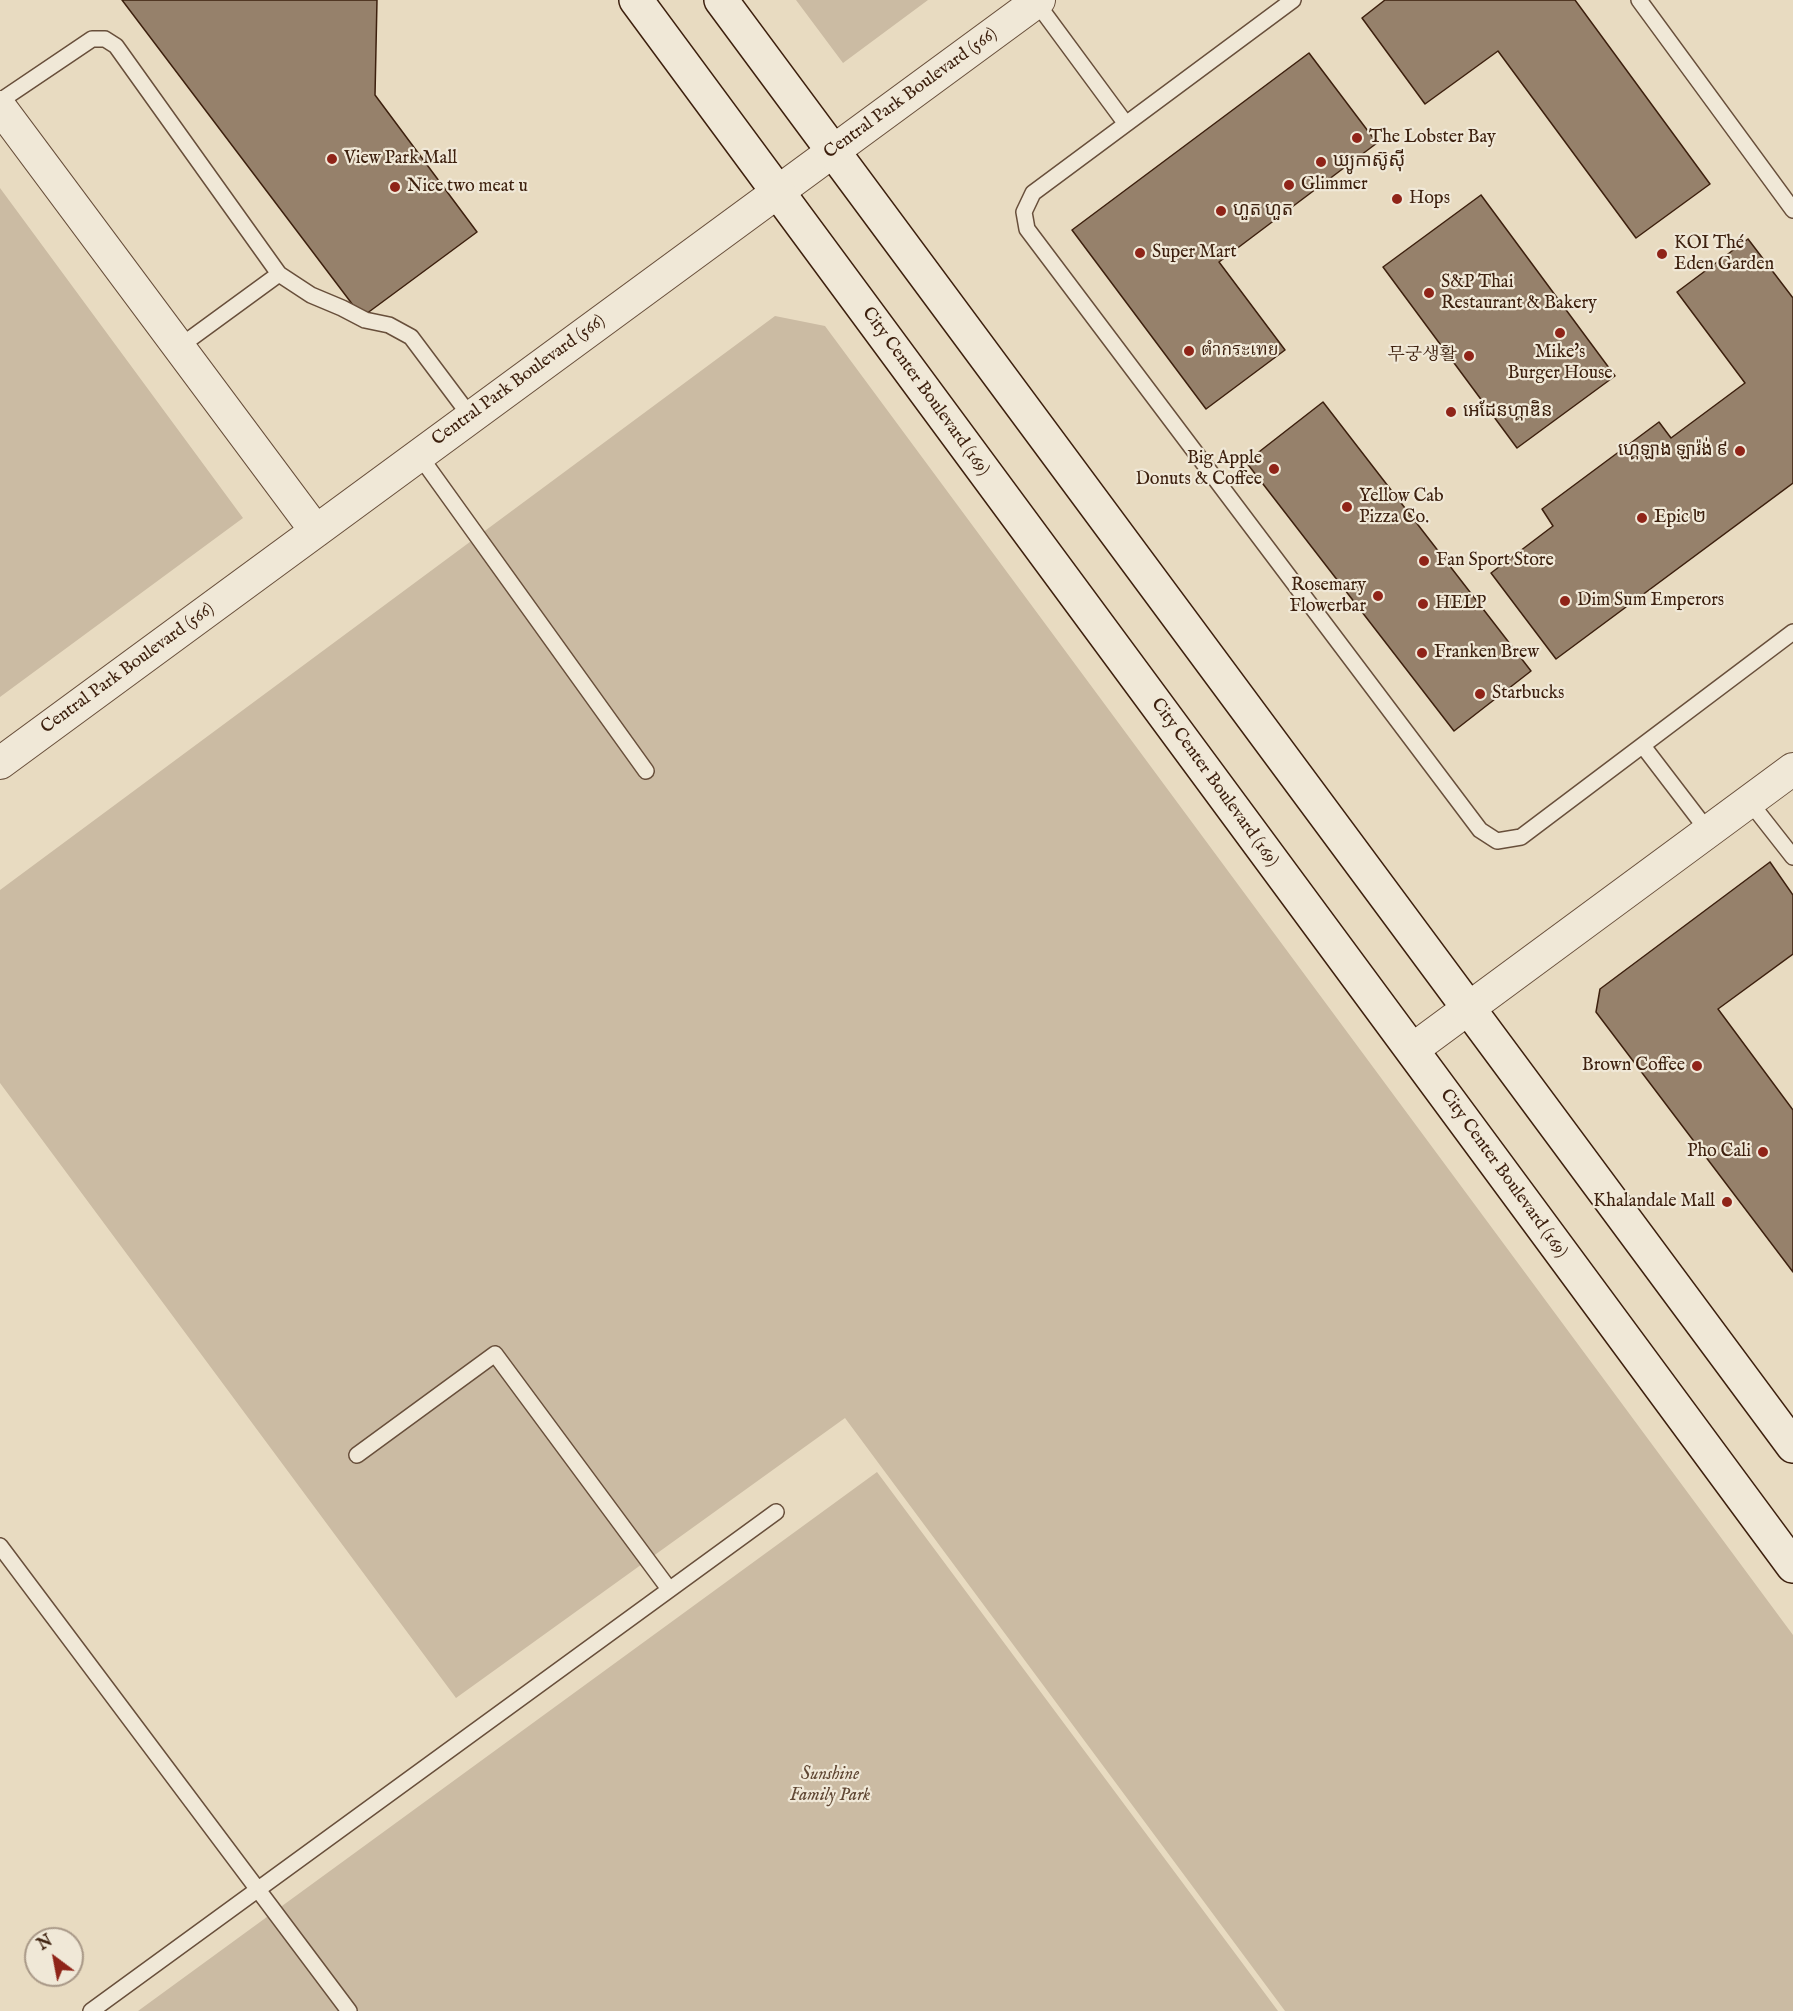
<!DOCTYPE html>
<meta charset="utf-8">
<style>
body{margin:0}
#map{position:relative;width:1793px;height:2011px;overflow:hidden;background:#e8dbc1;font-family:"IM FELL English",serif}
canvas{display:block}
.north{position:absolute;left:24px;top:1927px;width:60px;height:60px;box-sizing:border-box;background:#f0e8d7;border:2px solid #a89887;border-radius:50%;rotate:328deg;font-size:16px;font-weight:700;line-height:24px;text-align:center;color:#3d200e}
.north::after{content:'';display:block;margin:auto;width:21px;height:27px;background:#8f2418;clip-path:polygon(50% 0,100% 100%,50% 72%,0 100%)}
</style>
<div id="map">
<canvas width="1793" height="2011"></canvas>
<div class="north">N</div>
</div>
<script>
const g = document.querySelector('canvas').getContext('2d');
g.lineJoin = 'round';
function fillPath(path, color) {
  g.fillStyle = color;
  g.fill(path, 'evenodd');
}
function toPath(rows) {
  const path = new Path2D();
  for (const r of rows) {
    path.moveTo(r[0], r[1]);
    for (let i = 2; i < r.length; i += 2) path.lineTo(r[i], r[i + 1]);
  }
  return path;
}
function strokePath(path, color, width, dash) {
  g.strokeStyle = color;
  g.lineWidth = width;
  g.lineCap = dash ? 'butt' : 'round';
  g.setLineDash(dash || []);
  g.stroke(path);
}
function write(font, color, halo, rows, align = 'center') {
  g.font = font + ' "IM FELL English","Noto Serif KR","Noto Sans Khmer","Noto Serif Thai",serif';
  g.lineWidth = 4.5;
  g.setLineDash([]);
  g.textBaseline = 'middle';
  g.strokeStyle = halo;
  g.fillStyle = color;
  for (const [text, x, y, turn = 0] of rows) {
    g.save();
    g.translate(x, y);
    g.rotate((+turn || 0) * Math.PI / 180);
    g.textAlign = isNaN(turn) ? turn : align;
    if (halo) g.strokeText(text, 0, 0);
    g.fillText(text, 0, 0);
    g.restore();
  }
}
const green = toPath([
 [796,0,928,0,843,63],
 [0,188,243,518,0,697],
 [775,316,825,326,1793,1635,1793,2011,1285,2011,845,1418,456,1698,0,1083,0,890],
 [877,1472,1278,2011,138,2011]
]);
const building = toPath([
 [122,0,377,0,375,95,477,232,362,317,122,0],
 [1385,0,1575,0,1710,184,1636,238,1498,51,1425,104,1362,18,1385,0],
 [1309,53,1377,143,1219,262,1285,350,1206,409,1072,230,1309,53],
 [1481,195,1615,376,1517,448,1383,267,1481,195],
 [1748,239,1793,298,1793,483,1556,659,1491,573,1553,526,1542,509,1659,422,1671,438,1745,383,1677,292,1748,239],
 [1323,402,1531,671,1454,731,1246,462,1323,402],
 [1770,862,1793,895,1793,954,1718,1009,1793,1110,1793,1272,1596,1012,1600,989,1770,862]
]);
const lane = toPath([
 [1293,0,1033,193,1024,212,1027,229,1480,830,1497,841,1521,837,1793,632],
 [1639,0,1793,210],
 [1036,2,1126,124],
 [0,101,92,39,105,39,116,46,279,274,179,347],
 [279,274,311,295,342,308,365,320,389,325,411,337,471,417],
 [419,455,646,771],
 [1643,746,1708,831],
 [1749,801,1793,857],
 [357,1455,495,1354,669,1589],
 [0,1546,349,2011],
 [91,2011,776,1512]
]);
const street = toPath([
 [0,107,316,531],
 [0,763,1039,0],
 [1412,1050,1793,769]
]);
const secondary = toPath([
 [636,0,1793,1566],
 [721,0,1793,1446]
]);
const markers = [
 [1357,138,6,"#8f2418"],
 [332,159,6,"#8f2418"],
 [1321,162,6,"#8f2418"],
 [1289,185,6,"#8f2418"],
 [395,187,6,"#8f2418"],
 [1397,199,6,"#8f2418"],
 [1221,211,6,"#8f2418"],
 [1140,253,6,"#8f2418"],
 [1662,254,6,"#8f2418"],
 [1429,293,6,"#8f2418"],
 [1560,333,6,"#8f2418"],
 [1189,351,6,"#8f2418"],
 [1469,356,6,"#8f2418"],
 [1451,412,6,"#8f2418"],
 [1740,451,6,"#8f2418"],
 [1274,469,6,"#8f2418"],
 [1347,507,6,"#8f2418"],
 [1642,518,6,"#8f2418"],
 [1424,561,6,"#8f2418"],
 [1378,596,6,"#8f2418"],
 [1565,601,6,"#8f2418"],
 [1423,604,6,"#8f2418"],
 [1422,653,6,"#8f2418"],
 [1480,694,6,"#8f2418"],
 [1697,1066,6,"#8f2418"],
 [1763,1152,6,"#8f2418"],
 [1727,1202,6,"#8f2418"]
];
const streetNames = [
 ["Central Park Boulevard (566)",911,94,-36],
 ["Central Park Boulevard (566)",519,381,-36],
 ["City Center Boulevard (169)",925,392,54],
 ["Central Park Boulevard (566)",128,669,-36],
 ["City Center Boulevard (169)",1214,783,54],
 ["City Center Boulevard (169)",1503,1174,54]
];
const poiNames = [
 ["The Lobster Bay",1369,138],
 ["View Park Mall",344,159],
 ["ឃ្យូកាស៊ូស៊ី",1333,162],
 ["Glimmer",1301,185],
 ["Nice two meat u",407,187],
 ["Hops",1409,199],
 ["ហួត ហួត",1233,211],
 ["KOI Thé",1674,244],
 ["Eden Garden",1674,265],
 ["Super Mart",1152,253],
 ["S&P Thai",1441,283],
 ["Restaurant & Bakery",1441,304],
 ["ตำกระเทย",1201,351],
 ["Mike's",1560,353,"center"],
 ["Burger House",1560,374,"center"],
 ["무궁생활",1457,356,"right"],
 ["អេដែនហ្គាឌិន",1463,412],
 ["ហ្គេឡាង ឡារ៉ង់ ៩",1728,451,"right"],
 ["Big Apple",1262,459,"right"],
 ["Donuts & Coffee",1262,480,"right"],
 ["Yellow Cab",1359,497],
 ["Pizza Co.",1359,518],
 ["Epic ២",1654,518],
 ["Fan Sport Store",1436,561],
 ["Rosemary",1366,586,"right"],
 ["Flowerbar",1366,607,"right"],
 ["Dim Sum Emperors",1577,601],
 ["HELP",1435,604],
 ["Franken Brew",1434,653],
 ["Starbucks",1492,694],
 ["Brown Coffee",1685,1066,"right"],
 ["Pho Cali",1751,1152,"right"],
 ["Khalandale Mall",1715,1202,"right"]
];
const parkNames = [
 ["Sunshine",830,1775],
 ["Family Park",830,1796]
];
fillPath(green, '#cbbba3');
fillPath(building, '#96816b');
strokePath(building, '#3d200e', 1.5);
strokePath(lane, '#684f3b', 18);
strokePath(street, '#684f3b', 34);
strokePath(secondary, '#3d200e', 36);
strokePath(lane, '#f0e8d7', 15);
strokePath(street, '#f0e8d7', 32);
strokePath(secondary, '#f0e8d7', 33);
for (const [x, y, r, color] of markers) {
  const dot = new Path2D();
  dot.arc(x, y, r, 0, 2 * Math.PI);
  g.fillStyle = color;
  g.fill(dot);
  strokePath(dot, '#f0e8d7', 2);
}
write('18px', '#3d200e', '#f0e8d7', streetNames);
write('18px', '#3d200e', '#f0e8d7', poiNames, 'left');
write('italic 18px', '#604733', '#f0e8d7', parkNames);
</script>
